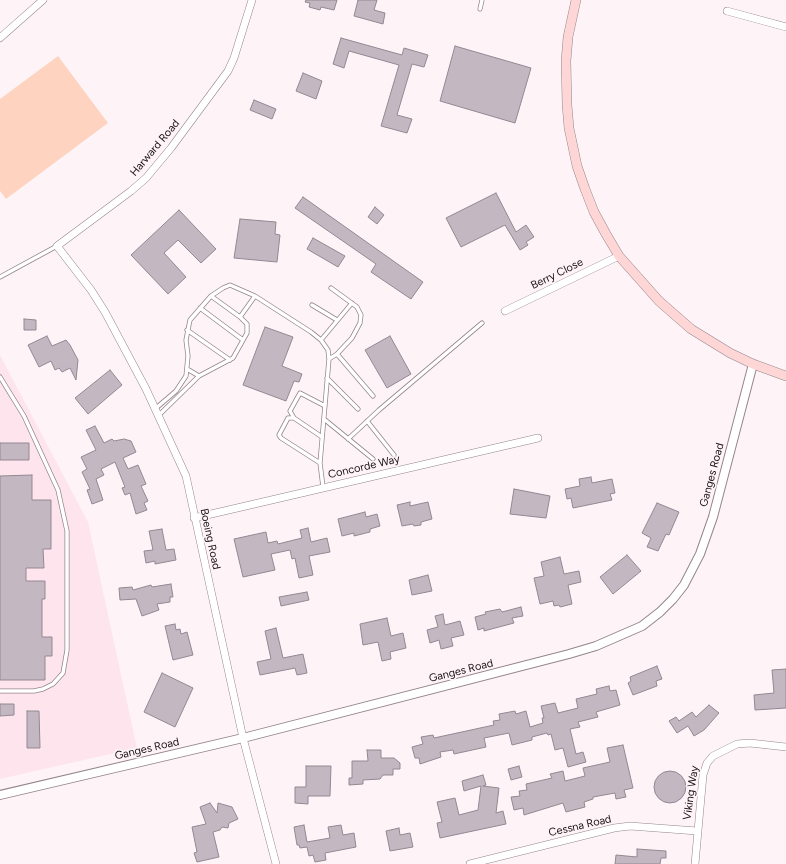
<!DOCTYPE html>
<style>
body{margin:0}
canvas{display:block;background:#fef4f8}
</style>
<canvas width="786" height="864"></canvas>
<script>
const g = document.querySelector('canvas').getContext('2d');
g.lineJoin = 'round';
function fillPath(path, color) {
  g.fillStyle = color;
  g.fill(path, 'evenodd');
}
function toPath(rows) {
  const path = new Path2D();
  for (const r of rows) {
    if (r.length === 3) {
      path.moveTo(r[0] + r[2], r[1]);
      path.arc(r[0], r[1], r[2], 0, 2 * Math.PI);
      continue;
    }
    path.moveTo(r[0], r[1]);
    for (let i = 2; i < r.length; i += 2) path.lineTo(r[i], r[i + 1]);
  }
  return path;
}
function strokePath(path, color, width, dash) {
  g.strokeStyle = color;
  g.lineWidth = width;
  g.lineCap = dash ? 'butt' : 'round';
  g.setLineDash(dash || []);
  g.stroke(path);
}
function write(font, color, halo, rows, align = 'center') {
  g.font = font + ' Figtree,sans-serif';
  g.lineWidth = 3.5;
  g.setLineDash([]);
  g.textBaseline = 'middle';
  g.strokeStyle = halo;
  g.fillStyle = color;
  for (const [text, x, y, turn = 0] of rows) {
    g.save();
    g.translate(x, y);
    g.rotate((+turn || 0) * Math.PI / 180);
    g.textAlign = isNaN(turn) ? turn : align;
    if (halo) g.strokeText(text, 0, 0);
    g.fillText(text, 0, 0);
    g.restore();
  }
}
const built = toPath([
 [0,355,88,522,137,748,0,779]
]);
const green = toPath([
 [58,56,108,123,6,199,0,191,0,99]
]);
const building = toPath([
 [306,0,337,0,334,10,321,7,320,10,309,7,310,3,305,2,306,0],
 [358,0,377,0,374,10,385,13,383,24,354,16,358,0],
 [341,38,402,55,404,48,428,55,424,67,412,64,397,115,412,119,407,133,381,126,399,65,349,51,344,68,333,64,341,38],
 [455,46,531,68,515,123,440,101,455,46],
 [303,73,322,81,316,99,296,91,303,73],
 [254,100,276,109,272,119,250,110,254,100],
 [496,193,516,232,526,225,534,237,526,242,528,245,520,250,505,225,461,247,446,218,496,193],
 [303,197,423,282,411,299,371,272,376,264,295,208,303,197],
 [375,207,384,215,377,224,368,217,375,207],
 [179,210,216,249,201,263,178,240,164,253,186,277,168,294,131,255,179,210],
 [240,219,276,222,275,234,280,235,277,262,234,258,240,219],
 [313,238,345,256,338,267,307,249,313,238],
 [24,319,36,320,36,330,24,330,24,319],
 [265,327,293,337,282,366,302,374,299,382,294,381,286,401,243,385,265,327],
 [47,336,52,346,66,340,70,345,78,360,76,380,70,368,62,372,59,368,55,370,51,361,39,367,28,345,47,336],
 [390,336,411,374,387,388,365,350,390,336],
 [110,370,122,385,88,414,75,398,110,370],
 [95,426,104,443,112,439,114,441,124,439,131,441,136,452,123,458,128,469,138,465,146,484,141,486,148,501,144,503,147,510,136,514,130,493,125,495,122,488,125,487,115,462,101,469,104,475,96,479,103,500,92,504,87,490,90,489,82,472,87,469,81,457,96,450,86,430,95,426],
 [0,443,29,443,29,460,0,460,0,443],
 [32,475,32,500,51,500,51,549,43,549,44,568,26,568,26,581,45,581,45,599,42,599,42,637,52,637,52,656,45,656,45,680,0,680,0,476,32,475],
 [591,477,592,483,612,479,615,493,610,494,612,500,573,508,571,498,567,499,565,489,580,486,579,479,591,477],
 [514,489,550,496,546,518,510,514,514,489],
 [410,502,410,506,428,502,432,519,421,522,421,525,414,526,413,524,402,526,397,505,410,502],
 [657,503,679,512,669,535,666,534,658,551,647,547,651,538,642,533,657,503],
 [365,512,366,517,377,514,380,526,370,529,370,532,354,536,354,533,342,536,338,519,365,512],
 [308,528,311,542,327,538,330,552,309,556,313,575,299,578,295,558,292,559,290,550,271,554,275,570,243,577,234,539,266,532,268,543,277,541,278,544,302,538,300,530,308,528],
 [162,529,166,550,174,549,176,560,155,564,155,561,146,563,144,551,153,550,149,531,162,529],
 [627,555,641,571,613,594,600,577,627,555],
 [560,557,564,574,579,571,581,582,568,585,572,604,560,607,559,605,554,606,553,601,540,604,534,578,544,576,541,562,560,557],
 [428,575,432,591,412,595,409,580,428,575],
 [171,584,173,597,170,597,170,602,157,604,159,610,142,616,136,599,120,600,119,588,132,587,133,590,151,585,152,587,171,584],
 [307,592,309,600,281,606,279,597,307,592],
 [521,607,523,616,512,618,514,623,484,631,484,628,478,630,475,617,486,614,485,612,500,609,502,612,521,607],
 [443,614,445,625,460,621,464,635,451,638,453,646,441,649,439,640,430,643,427,630,438,627,435,616,443,614],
 [387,618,391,636,403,633,406,648,390,652,391,659,382,661,378,642,363,645,360,624,387,618],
 [175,624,176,630,180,629,181,634,187,632,193,655,173,660,165,626,175,624],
 [276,628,283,658,303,654,307,673,297,675,295,668,260,675,257,662,271,659,265,631,276,628],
 [657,666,662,679,656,681,657,686,633,695,628,683,631,681,630,677,657,666],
 [786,669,786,708,755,710,754,695,774,693,772,670,786,669],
 [162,673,193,688,175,727,144,712,162,673],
 [609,686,610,691,616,690,620,705,596,712,598,717,578,722,580,727,570,729,576,754,583,752,586,762,568,767,563,748,555,750,551,734,548,735,547,733,532,737,532,740,512,745,509,733,484,738,486,747,454,754,453,750,440,752,441,757,420,764,419,758,415,758,412,747,423,744,421,737,433,735,434,738,494,725,493,721,500,720,499,714,515,711,516,714,526,711,530,727,543,723,542,718,544,718,541,706,555,703,558,713,578,708,576,699,597,694,596,689,609,686],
 [0,704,14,704,14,715,0,716,0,704],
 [709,705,719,713,704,730,694,736,688,726,677,733,669,721,676,717,679,721,692,712,696,717,709,705],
 [27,711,39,711,40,748,27,748,27,711],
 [623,745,633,788,624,790,626,797,616,799,615,793,593,797,593,799,584,802,585,807,566,812,563,803,524,815,523,808,514,810,511,797,520,796,519,791,527,790,526,784,552,778,550,774,563,771,565,781,585,776,583,768,610,762,607,748,623,745],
 [367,750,381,750,381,758,394,758,400,763,400,769,393,769,393,775,383,775,380,779,363,780,363,784,349,785,349,778,352,778,352,761,368,761,367,750],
 [306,766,331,766,330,796,308,796,308,804,295,803,295,787,306,787,306,766],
 [519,766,522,777,511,780,508,769,519,766],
 [670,787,16],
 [483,775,486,785,483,786,499,788,496,813,503,811,506,824,440,838,437,823,442,822,437,802,455,798,459,815,478,810,481,786,464,791,462,781,483,775],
 [210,803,217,813,218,803,232,807,238,819,229,823,228,828,222,827,220,830,213,832,219,857,197,862,194,853,197,852,192,827,206,824,200,807,210,803],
 [304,825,307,842,330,838,328,827,341,825,343,835,354,833,356,847,325,853,326,860,315,862,313,855,309,856,307,847,300,848,299,845,297,845,294,827,304,825],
 [399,828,400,835,410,833,413,847,390,851,386,831,399,828],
 [637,849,666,851,666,858,661,858,660,864,615,864,616,855,637,857,637,849]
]);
const service = toPath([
 [480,9,482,0],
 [0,277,57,246],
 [312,305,337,320],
 [200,308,243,340],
 [240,317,255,296],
 [187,330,230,360],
 [321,340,352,303],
 [337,354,373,396],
 [329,359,337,354,352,338,360,323,361,315,357,307,331,288],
 [187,369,199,376],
 [0,377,24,416,58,490,67,531,67,650,63,673,53,684,43,689,34,691,0,691],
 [327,378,358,409],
 [155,409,176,391,186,376,188,356,186,340,190,320,211,296,223,288,230,285,255,296,311,332,321,340,328,350,329,359,320,463],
 [159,415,199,376,233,358,247,333,247,324,240,317,211,296],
 [294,418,290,411,300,393,325,406],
 [324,419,373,459],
 [367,421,394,455],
 [322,437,294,418,288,418,279,435,281,438,320,463,323,487],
 [348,439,379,410,482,323]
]);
const minor = toPath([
 [252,0,234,58,228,71,171,148,146,178,131,191,57,246,91,290,105,312,146,389,186,476,243,738,276,864],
 [727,11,786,27],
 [0,38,43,0],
 [505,311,619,256],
 [194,518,538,438],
 [470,864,614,828,630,826,697,831],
 [695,864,703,775,707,763,713,756,737,744,750,743,786,747]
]);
const tertiary = toPath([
 [0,795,243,738,569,654,596,646,642,626,660,612,673,599,684,585,700,554,713,517,753,364]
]);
const secondary = toPath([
 [576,0,568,37,566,61,567,105,569,128,577,166,585,189,594,212,606,234,619,256,659,301,691,329,730,353,753,364,786,376]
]);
const streetNames = [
 ["Harward Road",155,148,-50],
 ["Berry Close",557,274,-26],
 ["Concorde Way",364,467,-13],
 ["Ganges Road",712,475,-75],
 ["Boeing Road",210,539,78],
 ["Ganges Road",461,671,-14],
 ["Ganges Road",147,749,-13],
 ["Viking Way",691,793,-82],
 ["Cessna Road",580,826,-13]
];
fillPath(built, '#fee5ed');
fillPath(green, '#fed4c1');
fillPath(building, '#c3b7c2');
strokePath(building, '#938892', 1);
strokePath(service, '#94858b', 5);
strokePath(minor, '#94858b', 8);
strokePath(tertiary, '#94858b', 10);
strokePath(secondary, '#94858b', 10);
strokePath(service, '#fff', 3.5);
strokePath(minor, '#fff', 7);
strokePath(tertiary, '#fff', 8);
strokePath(secondary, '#fed6d6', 9);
write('11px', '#191315', '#fef4f8', streetNames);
</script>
